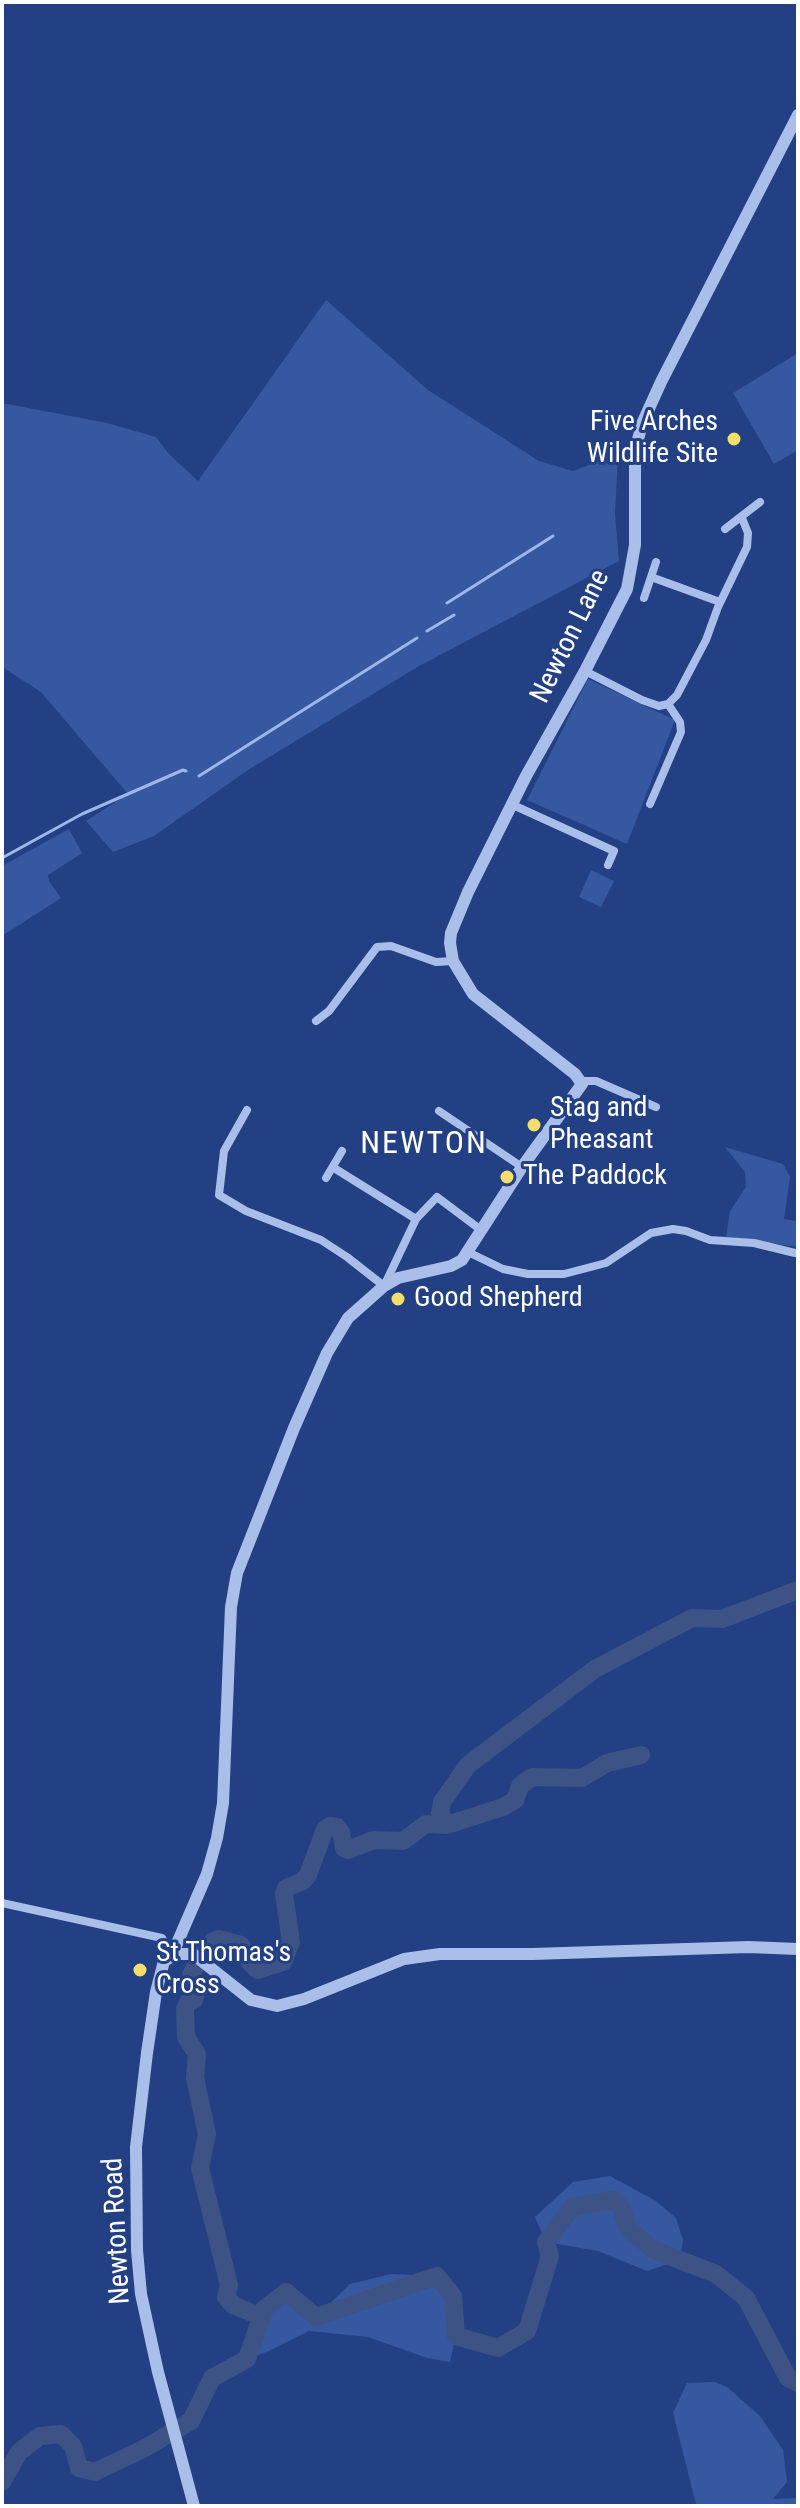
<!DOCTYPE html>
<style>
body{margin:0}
#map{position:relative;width:800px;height:2508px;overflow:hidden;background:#224083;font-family:"Roboto Condensed",sans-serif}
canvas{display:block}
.frame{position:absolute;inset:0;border:4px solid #fff;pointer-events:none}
</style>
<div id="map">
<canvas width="800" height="2508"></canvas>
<div class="frame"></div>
</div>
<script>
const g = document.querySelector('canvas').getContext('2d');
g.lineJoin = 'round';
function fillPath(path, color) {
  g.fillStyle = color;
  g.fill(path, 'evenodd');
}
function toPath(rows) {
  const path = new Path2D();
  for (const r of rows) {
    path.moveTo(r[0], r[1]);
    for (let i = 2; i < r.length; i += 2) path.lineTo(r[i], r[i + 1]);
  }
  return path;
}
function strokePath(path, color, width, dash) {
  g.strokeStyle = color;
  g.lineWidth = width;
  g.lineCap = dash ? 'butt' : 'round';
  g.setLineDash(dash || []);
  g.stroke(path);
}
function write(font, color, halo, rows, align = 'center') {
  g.font = font + ' "Roboto Condensed",sans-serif';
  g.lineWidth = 6;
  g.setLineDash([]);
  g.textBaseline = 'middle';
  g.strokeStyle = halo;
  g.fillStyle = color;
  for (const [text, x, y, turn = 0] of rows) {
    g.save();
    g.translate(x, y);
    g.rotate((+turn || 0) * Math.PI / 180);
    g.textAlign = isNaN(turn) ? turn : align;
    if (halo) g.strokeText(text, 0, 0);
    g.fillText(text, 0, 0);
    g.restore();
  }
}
const green = toPath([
 [326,300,428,390,539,461,573,471,618,454,615,514,619,561,419,666,248,770,154,836,113,852,86,821,128,794,41,692,2,667,2,403,107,423,156,437,168,453,198,481],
 [798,353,798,450,774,464,733,393],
 [588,679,675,720,627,844,527,800],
 [69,829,82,853,48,875,49,881,61,898,2,936,2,866],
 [591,870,614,881,601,907,579,897],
 [725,1147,783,1164,790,1177,784,1219,798,1221,798,1247,726,1237,730,1211,746,1187,745,1172],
 [610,2176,656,2201,676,2218,683,2240,680,2260,647,2271,598,2251,546,2242,535,2217,573,2182],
 [391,2274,437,2276,453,2296,456,2336,450,2362,427,2358,368,2337,309,2331,269,2351,247,2359,264,2309,286,2292,317,2316,350,2284],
 [715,2382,727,2387,760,2416,783,2450,787,2482,773,2499,798,2498,798,2506,692,2506,696,2504,673,2413,687,2383]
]);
const stream = toPath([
 [447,603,553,536],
 [427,631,454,615],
 [199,776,417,638],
 [2,858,82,814,183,770,186,771]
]);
const river = toPath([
 [447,1825,503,1807,515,1800,520,1786,532,1777,582,1778,607,1763,641,1755],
 [204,1953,213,1941,219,1939,241,1945,250,1963,258,1970,283,1962,291,1942,284,1894,286,1888,303,1881,308,1875,325,1829,330,1826,337,1827,341,1832,344,1848,348,1850,374,1840,403,1841,426,1824,447,1825,440,1813,442,1802,468,1765,595,1669,692,1618,722,1619,798,1590],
 [194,1969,191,1975,196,1992,194,2000,188,2002,185,2009,186,2037,197,2054,195,2078,207,2134,200,2168,229,2285,226,2297,233,2305,262,2317],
 [2,2482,19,2452,40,2436,61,2434,73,2446,79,2468,95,2472,145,2448,191,2421,212,2378,247,2359,264,2309,286,2292,316,2317,437,2276,453,2296,456,2336,498,2348,527,2331,550,2256,546,2242,572,2207,614,2200,621,2207,628,2229,654,2250,716,2274,746,2298,788,2378,798,2383]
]);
const minor = toPath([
 [725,529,760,502],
 [651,577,720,602],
 [644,598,656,562],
 [585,671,642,700,659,706,668,704],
 [668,704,677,695,706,640,718,607,747,547,748,533,742,518],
 [650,804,681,732,680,722,668,704],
 [513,805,614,851,608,865],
 [316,1021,329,1011,377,947,391,946,436,962,453,961],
 [582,1081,596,1081,656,1107],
 [247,1110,224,1151,219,1195,246,1211,321,1240,347,1257,384,1286,416,1219,437,1197,481,1230],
 [439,1111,522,1167],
 [334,1168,416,1219],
 [326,1178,342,1151],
 [468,1252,503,1269,528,1274,564,1274,606,1263,651,1233,673,1229,686,1231,710,1240,754,1243,795,1253],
 [2,1903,162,1938,172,1955]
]);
const tertiary = toPath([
 [172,1955,207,1874,217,1838,223,1803,231,1607,237,1573,294,1428,327,1353,348,1318,384,1286,398,1278,451,1266,462,1260,522,1167,582,1084,575,1074,473,994,453,961,450,943,451,933,468,892,526,776,585,671,627,589,635,545,635,451,642,424,661,382,798,115],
 [194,2506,158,2372,141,2294,137,2250,136,2147,147,2053,156,1992,164,1961,176,1954,193,1954,251,2000,277,2006,304,1999,404,1959,440,1954,533,1954,748,1947,798,1949]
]);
const markers = [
 [734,439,8,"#f4de6b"],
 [534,1125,8,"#f4de6b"],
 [507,1177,8,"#f4de6b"],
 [398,1299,8,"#f4de6b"],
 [140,1970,8,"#f4de6b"]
];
const poiNames = [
 ["Five Arches",718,423,"right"],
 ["Wildlife Site",718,455,"right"],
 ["Stag and",550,1109],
 ["Pheasant",550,1141],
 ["The Paddock",523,1177],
 ["Good Shepherd",414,1299],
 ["St Thomas's",156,1954],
 ["Cross",156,1986]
];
const streetNames = [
 ["Newton Lane",571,637,-64],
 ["Newton Road",118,2231,-93]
];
const quarterNames = [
 ["NEWTON",424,1145]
];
fillPath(green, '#3658a0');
strokePath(stream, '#9db7e9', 3);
strokePath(river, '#3d5385', 18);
strokePath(minor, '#a9bee8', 8);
strokePath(tertiary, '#a9bee8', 12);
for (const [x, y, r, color] of markers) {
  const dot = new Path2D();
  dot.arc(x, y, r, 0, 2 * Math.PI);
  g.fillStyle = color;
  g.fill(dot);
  strokePath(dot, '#224083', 3);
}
write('28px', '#fff', '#224083', poiNames, 'left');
write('28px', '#fff', '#224083', streetNames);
g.letterSpacing = '2px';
write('32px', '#fff', '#224083', quarterNames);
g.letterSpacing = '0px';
</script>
